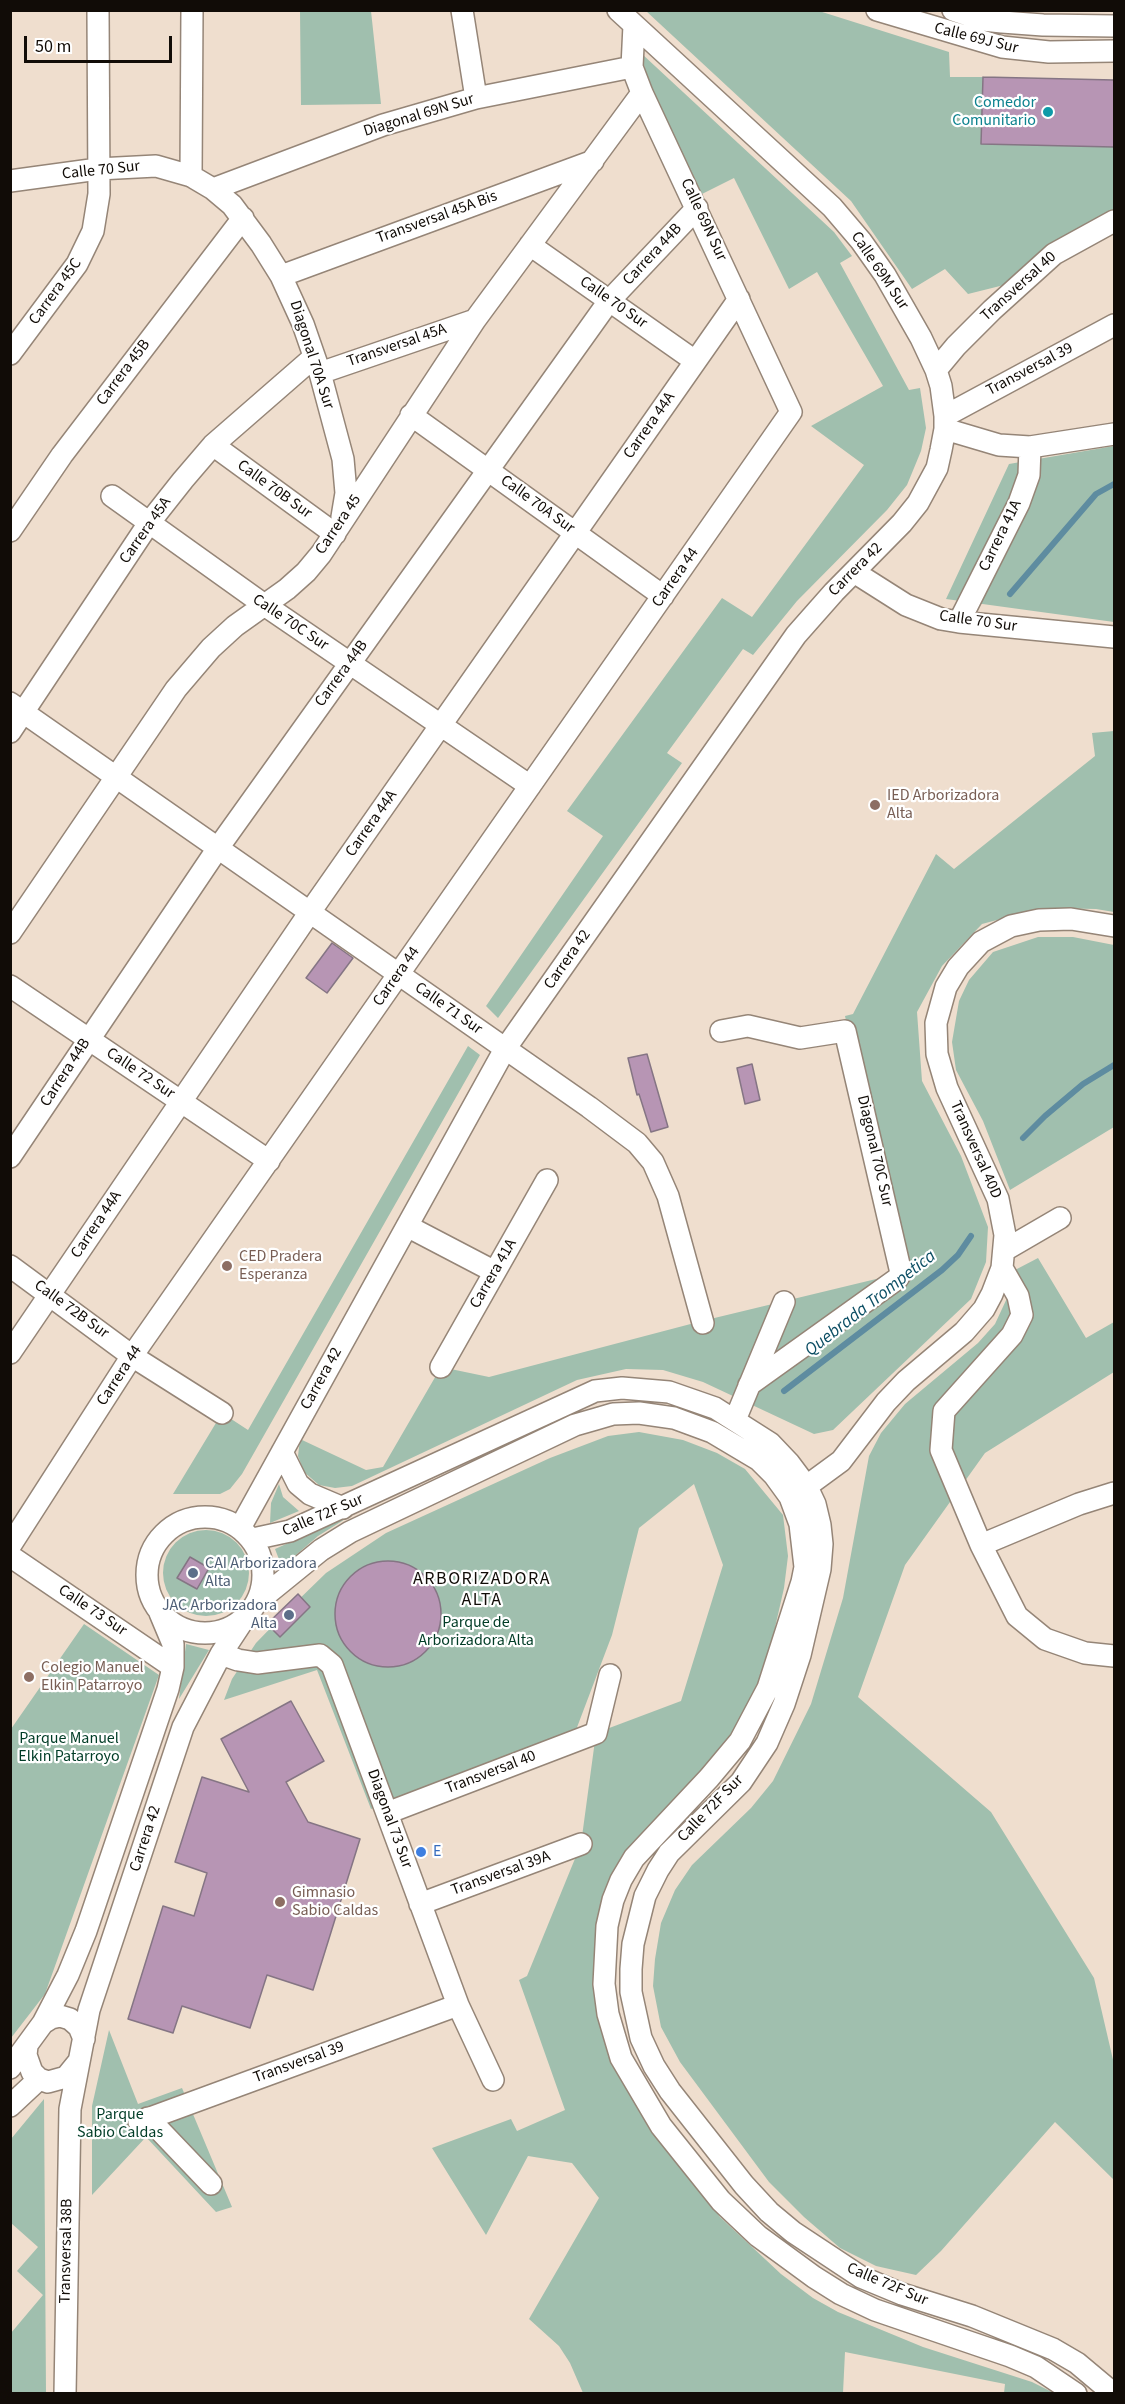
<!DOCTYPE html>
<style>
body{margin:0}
#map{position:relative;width:1125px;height:2404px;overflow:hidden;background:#efdece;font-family:"Source Sans 3",sans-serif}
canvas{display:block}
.frame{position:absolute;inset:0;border:12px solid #110c07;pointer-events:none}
.scale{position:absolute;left:24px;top:36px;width:148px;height:27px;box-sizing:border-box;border:3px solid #110c07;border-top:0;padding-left:8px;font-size:18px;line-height:21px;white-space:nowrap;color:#110c07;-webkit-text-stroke:4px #fff;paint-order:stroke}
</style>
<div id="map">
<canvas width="1125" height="2404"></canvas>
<div class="frame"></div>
<div class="scale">50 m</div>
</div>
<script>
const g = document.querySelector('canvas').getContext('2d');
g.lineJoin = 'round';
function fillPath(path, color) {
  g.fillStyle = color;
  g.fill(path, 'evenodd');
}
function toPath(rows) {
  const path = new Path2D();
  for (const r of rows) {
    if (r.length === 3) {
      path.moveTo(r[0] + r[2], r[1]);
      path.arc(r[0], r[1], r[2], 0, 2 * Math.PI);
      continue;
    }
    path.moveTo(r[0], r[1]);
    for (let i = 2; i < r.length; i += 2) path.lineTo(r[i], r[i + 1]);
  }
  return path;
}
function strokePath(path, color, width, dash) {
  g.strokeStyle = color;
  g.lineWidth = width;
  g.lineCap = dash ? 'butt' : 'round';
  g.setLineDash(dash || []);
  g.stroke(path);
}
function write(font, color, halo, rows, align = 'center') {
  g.font = font + ' "Source Sans 3",sans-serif';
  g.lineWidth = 4.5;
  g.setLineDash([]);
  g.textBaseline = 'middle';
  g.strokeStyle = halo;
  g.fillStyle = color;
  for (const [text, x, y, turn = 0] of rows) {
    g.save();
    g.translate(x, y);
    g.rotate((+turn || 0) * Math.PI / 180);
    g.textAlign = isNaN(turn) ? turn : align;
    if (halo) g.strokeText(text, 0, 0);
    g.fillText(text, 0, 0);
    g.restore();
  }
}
const green = toPath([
 [300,11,371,11,381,104,301,105],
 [646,11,819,11,949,52,950,77,983,77,981,143,1114,147,1114,210,1054,244,1008,284,968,294,945,269,912,289,851,201],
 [642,54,834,232,852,256,840,263,909,390,920,388,926,428,921,451,907,485,887,510,797,601,753,655,743,649,667,753,682,763,498,1018,486,1006,603,836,567,811,722,598,752,617,864,465,811,426,883,386,817,272,789,289,734,178,702,194,646,76],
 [1114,446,1114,622,946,599,1009,464],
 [1114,731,1114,912,1096,909,1042,908,982,924,942,966,917,1012,922,1081,961,1156,988,1227,986,1262,971,1299,833,1430,814,1434,703,1382,663,1370,626,1369,577,1380,352,1486,335,1488,319,1485,304,1472,298,1456,300,1439,366,1470,383,1467,441,1367,489,1377,702,1321,901,1273,845,1016,853,1014,936,854,954,869,1095,756,1092,733],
 [1038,937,1073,937,1114,945,1114,1127,1010,1190,983,1121,956,1070,952,1042,959,1001,969,980,993,952],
 [468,1046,480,1055,242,1474,230,1489,220,1494,173,1494,222,1413,248,1430],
 [1038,1258,1086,1338,1114,1322,1114,1372,985,1453,905,1565,858,1697,991,1812,1094,1978,1114,2064,1114,2180,1055,2122,941,2251,916,2275,876,2266,840,2248,804,2217,769,2182,680,2062,661,2027,653,1986,655,1959,661,1923,675,1890,692,1865,751,1808,773,1781,811,1704,843,1598,869,1456,881,1433,905,1404,978,1343,995,1324,1008,1296,1015,1270],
 [639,1432,683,1440,717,1453,745,1469,783,1515,788,1556,784,1588,772,1641,757,1690,741,1723,721,1751,643,1837,603,1959,634,2097,720,2217,781,2274,813,2298,838,2312,923,2347,1032,2382,1054,2393,1004,2393,1005,2384,845,2352,843,2393,583,2393,570,2363,559,2346,529,2319,599,2198,572,2163,528,2156,486,2235,432,2148,511,2119,517,2131,565,2110,519,1980,527,1976,581,1844,596,1733,681,1701,723,1565,694,1484,639,1528,612,1635,576,1730,371,1809,317,1670,224,1700,232,1679,256,1643,289,1609,326,1573,386,1533,550,1458,608,1436],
 [279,1484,283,1497,299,1511,270,1523,271,1503],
 [355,1513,318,1536,282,1567,275,1549],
 [206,1573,43],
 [84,1624,159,1675,45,1994,11,2038,11,1729],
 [186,1644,209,1650,179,1699],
 [109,2030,138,2104,182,2088,232,2207,216,2212,146,2137,92,2195,92,2106],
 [44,2099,46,2393,11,2393,11,2333,43,2295,17,2271,38,2247,11,2223,11,2139]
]);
const stream = toPath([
 [1010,594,1096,494,1114,484],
 [1023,1138,1045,1116,1083,1084,1114,1065],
 [784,1391,942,1270,958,1255,971,1236]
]);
const building = toPath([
 [983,77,1114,80,1114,147,981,144,983,77],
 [332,943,353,958,327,993,306,978,332,943],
 [647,1054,668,1127,651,1132,639,1094,637,1095,628,1058,647,1054],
 [752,1064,760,1100,745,1104,737,1068,752,1064],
 [190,1557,209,1568,197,1589,177,1578,190,1557],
 [388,1614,53],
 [298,1594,310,1607,280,1637,267,1624,298,1594],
 [291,1701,324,1761,286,1782,308,1822,360,1839,313,1990,267,1975,250,2028,182,2006,173,2033,128,2019,163,1906,194,1916,207,1873,175,1862,202,1777,249,1792,221,1739,291,1701]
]);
const minor = toPath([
 [462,10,476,98],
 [877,10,1002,47,1049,52,1114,51],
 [953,10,983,20,1002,22,1043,25,1114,26],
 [191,176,192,10],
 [10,181,98,169,156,166,191,176,213,189,232,205,261,244,281,276,303,324,320,373,343,459,346,493,342,517],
 [213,189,383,125,476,98,632,67],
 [530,245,695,361],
 [281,276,593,161],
 [10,354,77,264,93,231,99,194,98,10],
 [936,370,956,346,992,310,1054,254,1114,221],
 [320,373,475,320],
 [411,415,663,596],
 [945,416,1114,325],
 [945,429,999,445,1030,447,1114,434],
 [213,445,335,534],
 [112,496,263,604,530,786],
 [10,531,62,455,243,218],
 [854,572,906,605,941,619,959,622,1114,637],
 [959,622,1019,503,1029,475,1030,447],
 [10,703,589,1107,637,1143,653,1162,668,1196,703,1323],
 [10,732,149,523,183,480,213,445,314,357],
 [10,933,176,689,211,648,235,626,287,589,306,572,321,554,475,320,642,93],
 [10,986,269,1161],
 [721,1031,748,1026,800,1038,845,1031,901,1273,897,1279,749,1385],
 [10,1157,218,848,609,301,697,208],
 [407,1226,495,1272],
 [1005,1250,1060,1218],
 [10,1266,132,1356,222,1413],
 [1002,1268,1018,1296,1022,1315,1012,1335,944,1411,941,1450,981,1545,1017,1616,1045,1639,1085,1653,1114,1656],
 [10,1353,310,912,739,299],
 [441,1367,547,1180],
 [735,1420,784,1302],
 [282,1452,298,1484,310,1494,343,1508],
 [796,1494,841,1461,886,1402,906,1381,964,1332,984,1309,992,1294,1002,1268,1005,1235,998,1199,947,1088,937,1054,936,1023,946,987,958,967,981,942,1011,926,1039,920,1071,919,1114,926],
 [205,1575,58],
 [240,1528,505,1049,796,635,834,592,902,523,918,503,937,468,941,450,945,429,945,416,941,386,936,370,921,338,885,275,861,241,832,207,618,10],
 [253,1539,290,1531,595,1391,622,1388,669,1392,715,1408,770,1443,789,1463,807,1487,815,1504,820,1525,822,1544,820,1569,800,1655,784,1704,767,1743,741,1782,669,1853,658,1870,645,1896,633,1944,631,1969,631,1992,641,2038,654,2066,670,2091,744,2185,769,2212,793,2232,861,2277,902,2294,972,2316,1053,2349,1077,2363,1114,2394],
 [981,1545,1079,1504,1114,1493],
 [10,1546,132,1356,791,412,642,93,632,67,634,25],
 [10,1556,173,1667],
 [257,1602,321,1550,350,1532,575,1425,596,1419,613,1414,639,1413,674,1418,712,1432,759,1460,774,1475,790,1497,800,1524,805,1567,802,1582,768,1688,740,1741,709,1778,634,1858,621,1880,613,1900,607,1926,604,1984,608,2014,621,2058,661,2126,721,2201,758,2236,814,2277,841,2294,875,2310,1010,2356,1036,2367,1076,2394],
 [221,1654,238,1660,257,1663,320,1655,332,1665,458,2005,493,2080],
 [387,1813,596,1733,610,1675],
 [420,1904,581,1844],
 [43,2023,68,1975,86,1931,168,1689,173,1667,173,1644,160,1613],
 [27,2046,26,2055,32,2072,39,2079,48,2082,66,2077,79,2061],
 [10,2068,43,2023,51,2018,60,2016,70,2019,79,2027,84,2039],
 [10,2106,39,2079],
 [148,2118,211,2184],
 [139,2122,458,2005],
 [65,2394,70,2109,89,2010,183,1727,221,1654,246,1616]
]);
const markers = [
 [1048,112,6,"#0f9aa8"],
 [875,805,6,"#8d6e63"],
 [227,1266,6,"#8d6e63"],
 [193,1573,6,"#5c6f8a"],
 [289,1615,6,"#5c6f8a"],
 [29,1677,6,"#8d6e63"],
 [421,1852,6,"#3f7fe0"],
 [280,1902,6,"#8d6e63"]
];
const streetNames = [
 ["Calle 69J Sur",976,39,14],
 ["Diagonal 69N Sur",419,116,-17],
 ["Calle 70 Sur",101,171,-6],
 ["Transversal 45A Bis",437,218,-20],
 ["Calle 69N Sur",703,220,65],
 ["Carrera 44B",653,255,-47],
 ["Calle 69M Sur",879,271,56],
 ["Transversal 40",1019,287,-42],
 ["Carrera 45C",56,292,-54],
 ["Calle 70 Sur",613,303,35],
 ["Transversal 45A",397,346,-19],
 ["Diagonal 70A Sur",311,355,72],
 ["Transversal 39",1030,370,-28],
 ["Carrera 45B",124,373,-53],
 ["Carrera 44A",650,426,-55],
 ["Calle 70B Sur",274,490,36],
 ["Calle 70A Sur",537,505,36],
 ["Carrera 45",339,525,-56],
 ["Carrera 45A",146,531,-55],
 ["Carrera 41A",1001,536,-64],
 ["Carrera 42",856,570,-45],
 ["Carrera 44",676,578,-55],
 ["Calle 70 Sur",978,622,8],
 ["Calle 70C Sur",290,623,34],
 ["Carrera 44B",342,674,-54],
 ["Carrera 44A",372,824,-55],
 ["Carrera 42",568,960,-55],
 ["Carrera 44",397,977,-55],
 ["Calle 71 Sur",448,1009,35],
 ["Carrera 44B",66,1073,-57],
 ["Calle 72 Sur",140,1074,34],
 ["Transversal 40D",975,1150,66],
 ["Diagonal 70C Sur",874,1151,77],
 ["Carrera 44A",97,1225,-56],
 ["Carrera 41A",494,1274,-60],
 ["Calle 72B Sur",71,1310,36],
 ["Carrera 44",120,1376,-57],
 ["Carrera 42",322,1379,-61],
 ["Calle 72F Sur",323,1516,-23],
 ["Calle 73 Sur",92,1611,34],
 ["Transversal 40",491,1773,-21],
 ["Calle 72F Sur",711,1809,-46],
 ["Diagonal 73 Sur",389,1819,70],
 ["Carrera 42",146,1839,-72],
 ["Transversal 39A",501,1874,-20],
 ["Transversal 39",299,2063,-20],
 ["Transversal 38B",67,2251,-89],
 ["Calle 72F Sur",887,2285,23]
];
const cultureNames = [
 ["Comedor",1036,103],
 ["Comunitario",1036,121]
];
const educationNames = [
 ["IED Arborizadora",887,796],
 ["Alta",887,814],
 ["CED Pradera",239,1257],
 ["Esperanza",239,1275],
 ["Colegio Manuel",41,1668],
 ["Elkin Patarroyo",41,1686],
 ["Gimnasio",292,1893],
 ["Sabio Caldas",292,1911]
];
const serviceNames = [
 ["CAI Arborizadora",205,1564],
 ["Alta",205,1582],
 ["JAC Arborizadora",277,1606,"right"],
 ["Alta",277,1624,"right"]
];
const parkNames = [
 ["Parque de",476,1623],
 ["Arborizadora Alta",476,1641],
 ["Parque Manuel",69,1739],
 ["Elkin Patarroyo",69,1757],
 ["Parque",120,2115],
 ["Sabio Caldas",120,2133]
];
const shopNames = [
 ["E",433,1852]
];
const waterNames = [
 ["Quebrada Trompetica",871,1304,-38]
];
const neighbourhoodNames = [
 ["ARBORIZADORA",482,1580],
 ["ALTA",482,1601]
];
fillPath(green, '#a0bfae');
strokePath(stream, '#5e8ca0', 6);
fillPath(building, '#b795b4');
strokePath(building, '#857584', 1.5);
strokePath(minor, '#958577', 24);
strokePath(minor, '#fff', 21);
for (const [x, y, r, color] of markers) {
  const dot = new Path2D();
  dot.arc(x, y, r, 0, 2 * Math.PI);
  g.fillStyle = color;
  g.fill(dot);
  strokePath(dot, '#fff', 2);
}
write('16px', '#110c07', '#fff', streetNames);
write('16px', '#0d838f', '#fff', cultureNames, 'right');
write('16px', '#785e54', '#fff', educationNames, 'left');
write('16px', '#4e5e75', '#fff', serviceNames, 'left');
write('16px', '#003c26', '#fff', parkNames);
write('16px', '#366cbe', '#fff', shopNames, 'left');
write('italic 18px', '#0c4e64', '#fff', waterNames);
g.letterSpacing = '1.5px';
write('18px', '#110c07', '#fff', neighbourhoodNames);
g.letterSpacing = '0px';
</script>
